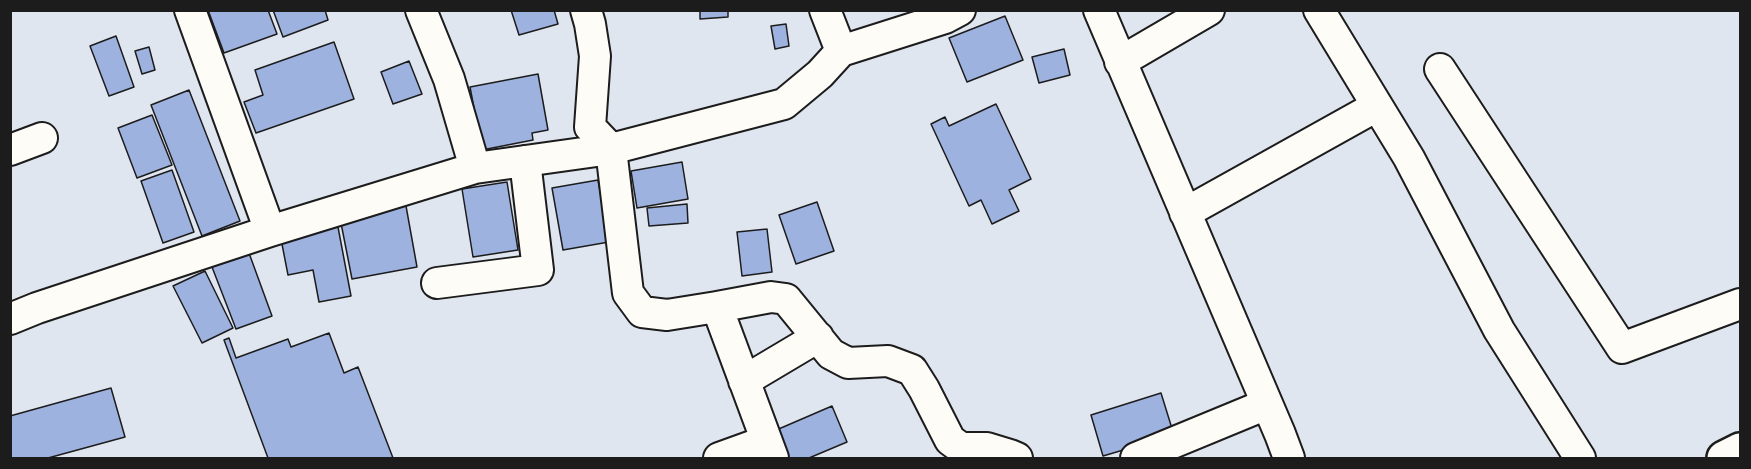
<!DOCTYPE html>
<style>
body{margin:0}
#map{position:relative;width:1751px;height:469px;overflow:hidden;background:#e0e6f0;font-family:Pangolin,sans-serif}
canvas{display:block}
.frame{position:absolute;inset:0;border:12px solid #1c1c1c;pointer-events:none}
</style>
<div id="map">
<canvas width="1751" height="469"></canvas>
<div class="frame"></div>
</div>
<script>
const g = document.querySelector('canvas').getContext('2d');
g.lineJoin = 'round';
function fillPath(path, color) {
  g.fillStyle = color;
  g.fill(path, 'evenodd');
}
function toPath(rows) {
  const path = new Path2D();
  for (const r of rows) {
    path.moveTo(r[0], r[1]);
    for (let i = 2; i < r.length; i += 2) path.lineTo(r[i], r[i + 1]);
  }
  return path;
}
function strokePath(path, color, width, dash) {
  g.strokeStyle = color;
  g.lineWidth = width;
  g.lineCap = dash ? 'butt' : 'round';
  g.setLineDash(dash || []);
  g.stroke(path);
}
const building = toPath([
 [208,10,268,10,277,34,224,53,208,10],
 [273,10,325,10,328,20,283,37,273,10],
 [511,10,554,10,558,24,519,35,511,10],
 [700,10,728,10,728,17,700,19,700,10],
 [1005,16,1023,60,967,82,949,38,1005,16],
 [786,24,789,46,775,49,771,26,786,24],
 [116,36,134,87,109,96,90,46,116,36],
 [334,42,354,99,256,133,244,102,263,95,255,70,334,42],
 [149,47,155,70,142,74,135,51,149,47],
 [1064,49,1070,75,1039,83,1032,57,1064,49],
 [409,61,422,94,393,104,381,72,409,61],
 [538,74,548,130,532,133,533,140,482,150,470,87,538,74],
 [189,90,240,221,202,236,151,105,189,90],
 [996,104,1031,179,1009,190,1019,211,992,224,981,200,969,206,931,124,945,117,949,126,996,104],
 [152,115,172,165,137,178,118,128,152,115],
 [682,162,688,199,637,208,631,171,682,162],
 [172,170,194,232,163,243,141,181,172,170],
 [598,180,609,242,563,250,552,188,598,180],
 [507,182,518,250,473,257,462,189,507,182],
 [817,202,834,251,796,264,779,215,817,202],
 [687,204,688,223,649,226,647,208,687,204],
 [406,206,417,267,352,279,340,218,406,206],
 [338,227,351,296,319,302,313,270,288,275,281,239,338,227],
 [767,229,772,272,742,276,737,232,767,229],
 [249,253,272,316,236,329,212,267,249,253],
 [205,271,233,328,202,343,173,286,205,271],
 [329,333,344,373,358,367,393,458,268,458,224,340,229,338,236,358,288,339,291,347,329,333],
 [111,388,125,437,48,458,10,458,10,416,111,388],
 [1161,393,1174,435,1103,456,1091,415,1161,393],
 [832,406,847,442,809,458,786,458,774,431,832,406]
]);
const minor = toPath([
 [190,10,270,231],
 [586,10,590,24,595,56,590,127,611,149,628,293,642,312,667,315,717,307,773,458],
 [825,10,841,51],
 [1099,10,1280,434,1289,458],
 [1319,10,1409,158,1499,330,1580,458],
 [1120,62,1209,10],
 [1440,69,1622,348,1740,304],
 [10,150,42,138],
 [475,168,611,149,784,104,820,74,841,51,945,18,960,10],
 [1185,213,1377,106],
 [437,283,538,270,525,161],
 [717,307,771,297,786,299,831,354,848,363,888,361,912,370,924,389,950,440,961,448,987,448,1010,455,1017,458],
 [10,319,37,308,270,231,475,168,449,79,421,10],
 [744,381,818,337],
 [719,458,766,441],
 [1136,458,1267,404]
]);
const major = toPath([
 [1724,458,1740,450]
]);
fillPath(building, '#9eb2e0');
strokePath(building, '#1c1c1c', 1.5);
strokePath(minor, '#1c1c1c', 34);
strokePath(major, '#1c1c1c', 38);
strokePath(minor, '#fdfcf7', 30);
strokePath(major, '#fdfcf7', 33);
</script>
